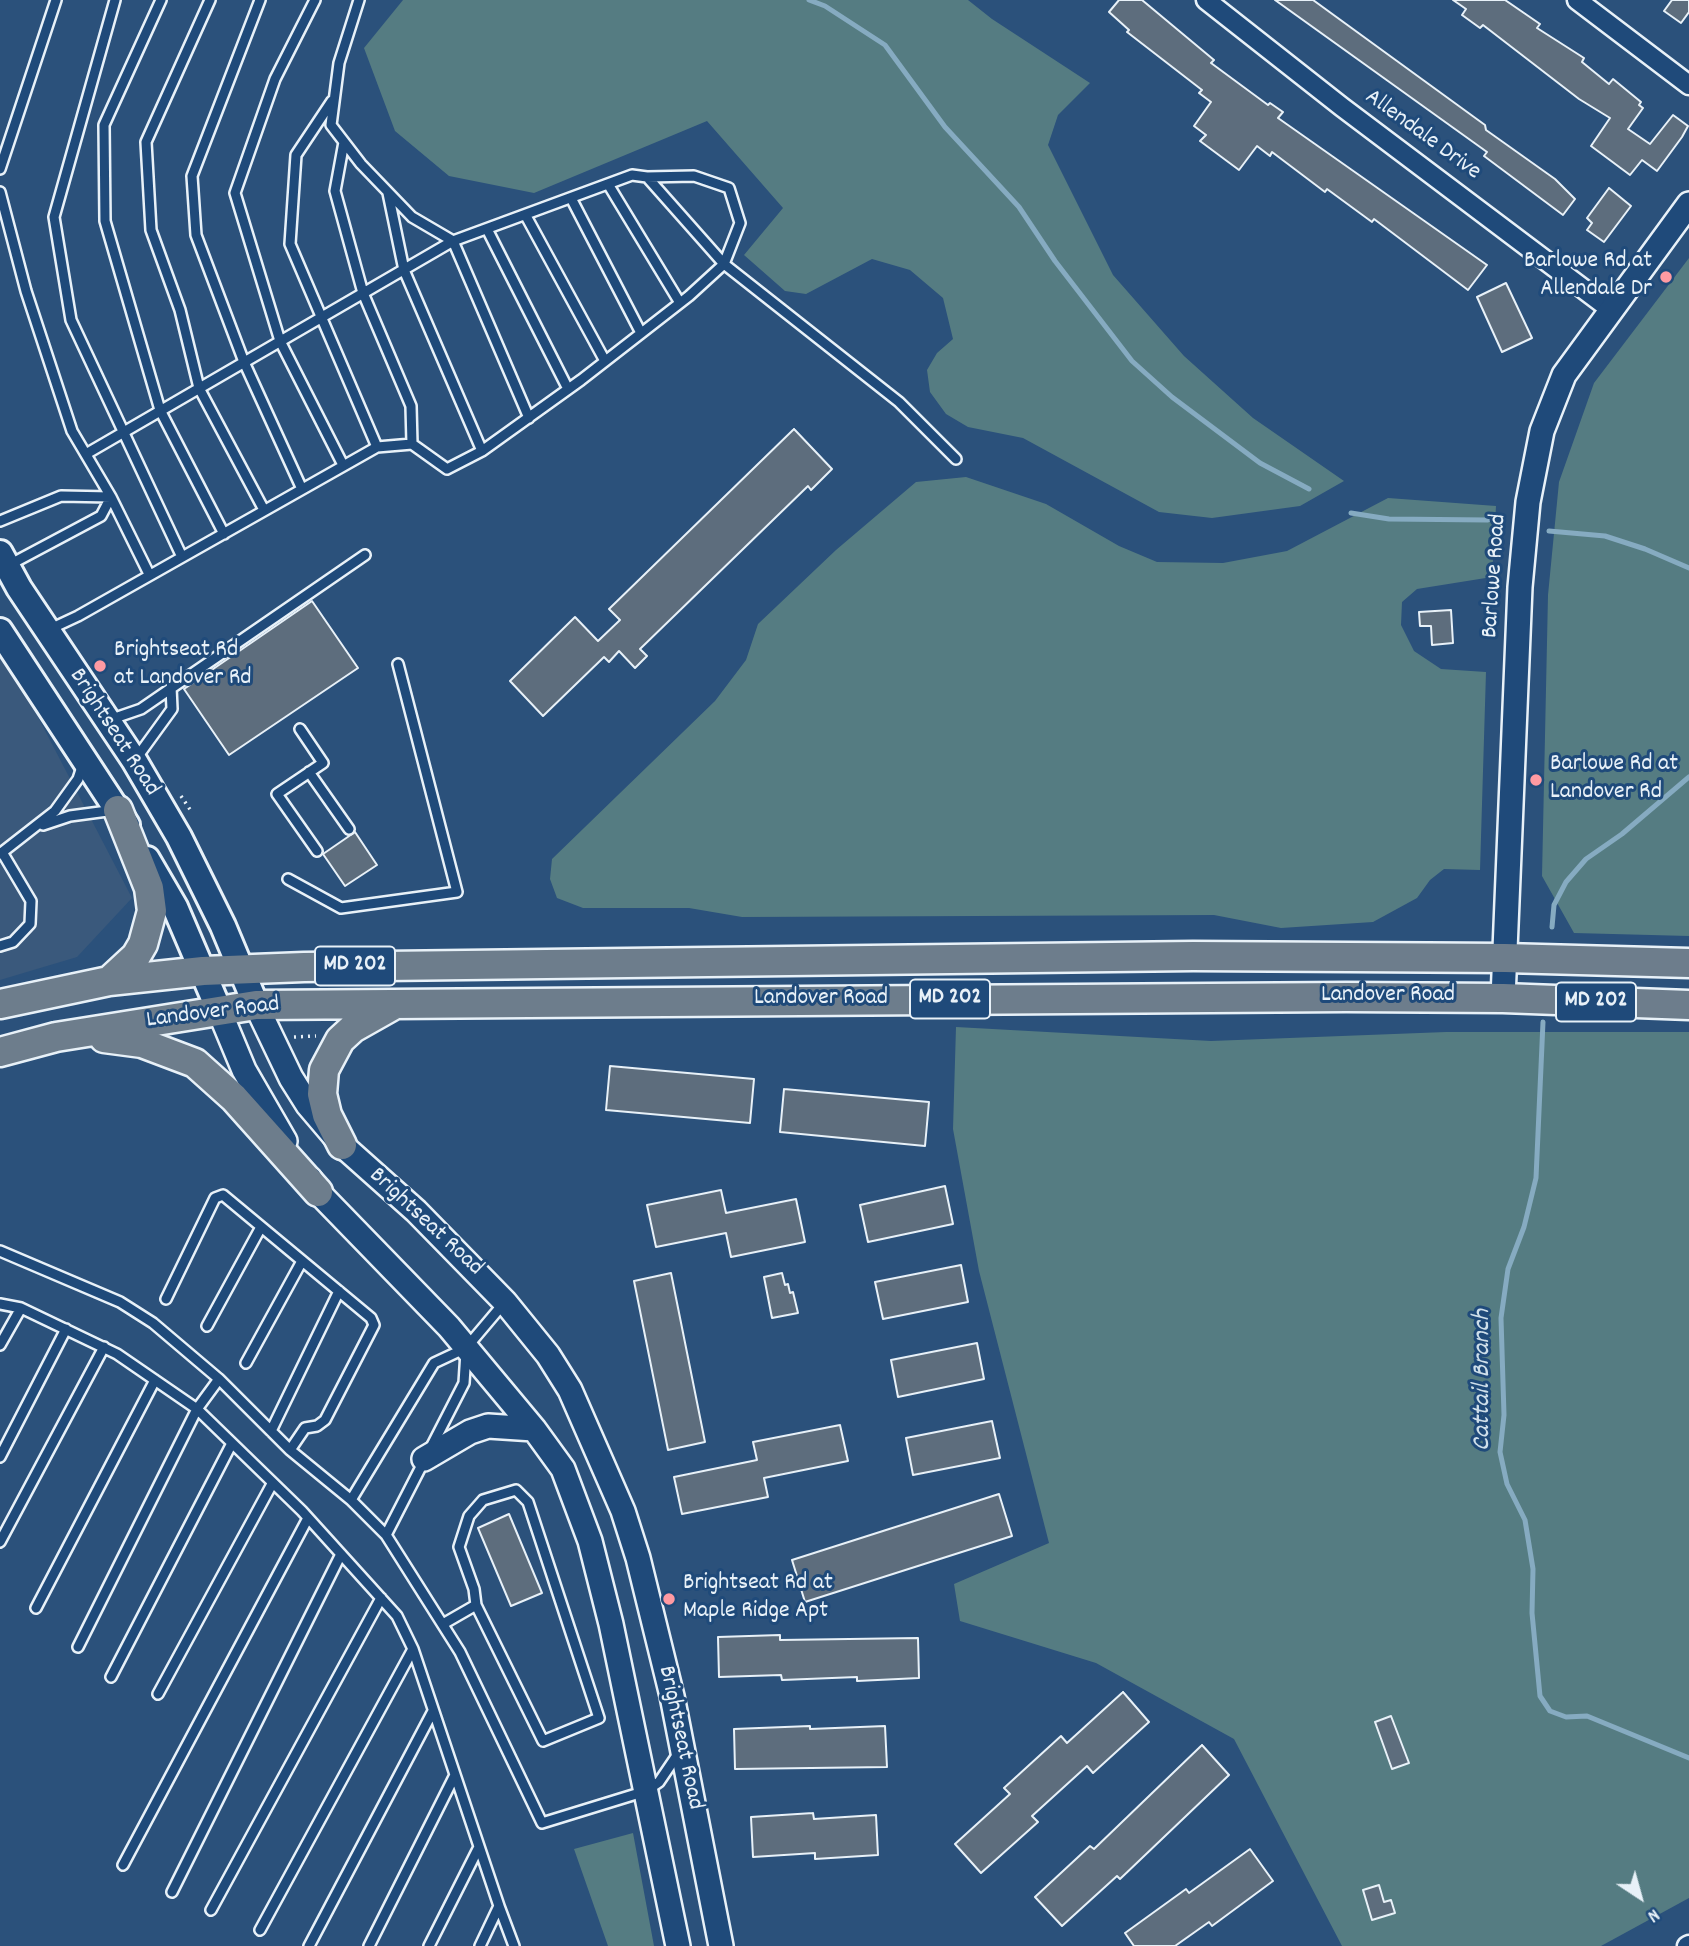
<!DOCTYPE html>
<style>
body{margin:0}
#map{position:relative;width:1689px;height:1946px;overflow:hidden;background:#2b517b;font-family:Dekko,sans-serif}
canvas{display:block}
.north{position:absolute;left:1605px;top:1862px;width:70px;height:70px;-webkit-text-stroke:5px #1f4a7a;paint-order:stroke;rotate:144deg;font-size:19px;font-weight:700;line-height:28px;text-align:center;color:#e8f1f8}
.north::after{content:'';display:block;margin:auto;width:24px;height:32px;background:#e8f1f8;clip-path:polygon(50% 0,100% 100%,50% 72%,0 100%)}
</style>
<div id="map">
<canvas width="1689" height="1946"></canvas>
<div class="north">N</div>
</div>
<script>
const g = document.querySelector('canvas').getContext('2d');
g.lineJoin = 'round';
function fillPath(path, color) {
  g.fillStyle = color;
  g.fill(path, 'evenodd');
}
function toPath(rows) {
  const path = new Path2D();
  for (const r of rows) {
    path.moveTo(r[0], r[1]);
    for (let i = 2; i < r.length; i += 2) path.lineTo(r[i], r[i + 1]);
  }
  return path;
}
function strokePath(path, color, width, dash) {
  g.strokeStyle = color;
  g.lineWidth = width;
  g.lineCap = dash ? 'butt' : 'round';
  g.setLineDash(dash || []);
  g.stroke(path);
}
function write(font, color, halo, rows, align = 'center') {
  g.font = font + ' Dekko,sans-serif';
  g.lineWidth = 6;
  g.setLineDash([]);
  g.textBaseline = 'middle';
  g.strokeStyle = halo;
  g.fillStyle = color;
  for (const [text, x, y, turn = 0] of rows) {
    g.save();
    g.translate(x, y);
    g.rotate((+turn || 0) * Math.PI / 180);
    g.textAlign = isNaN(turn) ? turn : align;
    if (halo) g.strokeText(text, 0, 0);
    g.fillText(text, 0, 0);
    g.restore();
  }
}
const built = toPath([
 [0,644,132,898,77,957,0,980]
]);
const green = toPath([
 [403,0,968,0,992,19,1090,83,1058,115,1048,145,1113,275,1184,356,1253,418,1344,481,1300,506,1212,518,1159,512,1023,438,968,427,946,414,930,392,927,370,937,353,953,339,943,298,910,270,872,259,806,294,785,291,744,255,783,208,707,121,534,193,449,176,395,131,364,48],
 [1689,258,1689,936,1574,933,1542,876,1548,595,1559,482,1594,383],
 [966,477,1046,504,1119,546,1157,562,1223,563,1287,551,1388,498,1496,506,1492,577,1417,589,1402,602,1401,625,1414,651,1441,669,1486,672,1480,870,1444,869,1430,880,1417,898,1373,922,1281,928,1214,915,742,917,689,908,583,908,557,898,550,879,552,859,715,701,746,660,758,624,836,550,916,482],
 [956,1027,1211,1041,1446,1032,1689,1032,1689,1898,1601,1946,1342,1946,1234,1739,1096,1663,960,1621,954,1584,1049,1543,979,1271,953,1129],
 [633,1833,654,1946,608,1946,574,1849]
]);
const stream = toPath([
 [809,0,825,6,885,45,945,127,1019,207,1055,261,1132,361,1172,397,1260,463,1309,489],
 [1351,513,1389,519,1488,520],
 [1549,531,1605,536,1645,549,1689,568],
 [1552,927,1554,905,1566,882,1586,859,1622,834,1689,777],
 [1543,1022,1536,1178,1524,1227,1508,1269,1501,1318,1504,1415,1500,1452,1507,1484,1525,1520,1533,1569,1532,1613,1540,1696,1550,1711,1566,1717,1587,1716,1689,1758]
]);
const building = toPath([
 [1119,0,1142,0,1214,60,1211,63,1268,105,1270,103,1283,112,1278,118,1487,265,1468,290,1374,219,1372,222,1327,189,1325,192,1272,152,1270,156,1257,146,1239,170,1200,141,1206,135,1194,126,1211,102,1199,93,1202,90,1127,32,1129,30,1109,12,1119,0],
 [1275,0,1313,0,1485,125,1486,130,1555,179,1575,199,1563,215,1484,156,1487,152,1275,0],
 [1453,0,1505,0,1540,24,1537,28,1584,58,1582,62,1609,84,1613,79,1641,102,1639,105,1643,108,1628,129,1650,144,1673,115,1688,126,1682,137,1657,171,1642,160,1630,175,1591,146,1610,118,1579,99,1483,25,1480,28,1462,15,1466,9,1453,0],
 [1672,0,1689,0,1689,12,1681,23,1664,11,1672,0],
 [1609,188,1631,206,1604,242,1587,230,1592,223,1587,218,1609,188],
 [1506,283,1532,338,1502,352,1477,297,1506,283],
 [794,429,832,469,811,490,808,486,640,649,647,656,635,668,619,651,609,662,604,657,543,716,510,681,575,617,598,641,620,620,609,609,794,429],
 [312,601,358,668,229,755,184,689,312,601],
 [1451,610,1453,643,1432,645,1431,626,1420,626,1419,612,1451,610],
 [355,832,377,865,345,886,323,854,355,832],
 [610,1066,754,1079,750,1123,606,1110,610,1066],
 [784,1089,929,1102,925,1146,780,1132,784,1089],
 [945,1186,953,1224,868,1242,860,1205,945,1186],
 [721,1190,726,1213,796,1199,805,1242,731,1257,726,1233,656,1247,647,1205,721,1190],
 [961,1265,968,1302,883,1319,875,1282,961,1265],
 [671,1273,705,1442,668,1450,634,1281,671,1273],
 [782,1273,785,1285,788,1284,790,1293,793,1292,798,1313,772,1318,764,1277,782,1273],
 [977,1343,984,1379,898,1397,891,1360,977,1343],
 [992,1421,1000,1458,913,1475,906,1438,992,1421],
 [840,1425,848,1461,764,1478,768,1497,682,1514,674,1477,757,1460,753,1442,840,1425],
 [999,1494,1012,1536,805,1602,792,1560,999,1494],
 [509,1514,542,1593,511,1606,478,1528,509,1514],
 [780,1635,780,1640,918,1638,919,1678,857,1681,857,1677,782,1680,781,1675,719,1677,718,1637,780,1635],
 [1123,1692,1149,1722,1093,1773,1087,1766,1032,1816,1038,1822,981,1873,955,1844,1010,1794,1004,1788,1061,1736,1067,1743,1123,1692],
 [1391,1716,1409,1763,1392,1769,1375,1722,1391,1716],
 [810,1726,810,1729,885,1726,887,1767,735,1769,734,1729,810,1726],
 [1202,1745,1229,1775,1120,1879,1117,1876,1062,1926,1035,1897,1090,1846,1094,1849,1202,1745],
 [813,1813,814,1819,876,1815,878,1855,815,1859,815,1853,753,1857,751,1817,813,1813],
 [1250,1849,1273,1881,1212,1926,1209,1922,1175,1946,1134,1946,1125,1933,1186,1889,1189,1893,1250,1849],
 [1379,1885,1384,1902,1391,1900,1395,1913,1372,1920,1363,1890,1379,1885]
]);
const path = toPath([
 [181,796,191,811],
 [294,1037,316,1036]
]);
const service = toPath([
 [115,0,54,217,71,320,182,557],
 [161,0,104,125,105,221,160,410,224,534],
 [210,0,146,142,151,230,180,310,199,388,264,510],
 [260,0,192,176,196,235,244,362,301,487],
 [315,0,275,79,235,193,280,341,343,465],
 [359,0,339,63,331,125,361,164,412,217,453,241,632,175,647,177,724,264,740,223,729,188,694,176,647,177],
 [332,101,296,155,290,244,377,447],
 [344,142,335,191,363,293,411,406,412,444],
 [0,169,56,0],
 [608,184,680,303],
 [0,192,26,291,72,431,111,497,149,574],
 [388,193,404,270,482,451],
 [571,198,641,333],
 [526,216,605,361],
 [487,229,568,389],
 [86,454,453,241,529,418],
 [0,521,61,496,111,497,101,516,9,565],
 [48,630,78,616,377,447,412,444,447,469,482,451,581,380,689,296,724,264,899,402,956,459],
 [109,720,141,709,365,555],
 [300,729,323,763,277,794,317,851],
 [135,760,172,709,171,687],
 [309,772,349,829],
 [43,825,70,816,115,810],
 [0,854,55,811,78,779,83,764],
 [288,879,341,908,457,892,398,664],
 [0,946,13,942,30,924,31,901,2,852],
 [0,1251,120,1302,153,1323,219,1379,290,1450,351,1500,386,1535,460,1652,542,1823,646,1791,659,1782,678,1754],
 [166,1299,215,1198,223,1195,371,1318,374,1325,325,1420,317,1426,305,1428,290,1450],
 [0,1304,21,1308,117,1354,197,1409,78,1647],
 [207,1326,261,1227],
 [0,1345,21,1308],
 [246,1363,302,1261],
 [219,1379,197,1409,302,1511,397,1616,413,1649,499,1906,480,1946],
 [271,1431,339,1291],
 [0,1457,66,1329],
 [351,1500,434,1363,466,1348,504,1303],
 [386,1535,464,1383,466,1352],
 [0,1542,104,1347],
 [36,1608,155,1380],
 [443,1624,476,1605,474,1589,459,1547,469,1516,483,1500,516,1490,528,1502,599,1718,543,1741,476,1605],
 [111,1677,231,1445],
 [158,1694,272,1484],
 [123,1865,308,1518],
 [172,1892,341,1554],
 [499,1906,514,1946],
 [211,1910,381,1598],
 [260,1930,413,1649],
 [309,1946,433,1711],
 [369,1946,455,1775],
 [429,1946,479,1847]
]);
const minor = toPath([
 [1206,0,1342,107,1610,309],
 [1577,0,1689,85],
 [1687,1946,1689,1945]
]);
const tertiary = toPath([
 [1503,998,1520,587,1528,502,1542,431,1564,375,1689,204],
 [256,1005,291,1078,308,1105,342,1145,416,1211,505,1302,548,1355,570,1390,623,1511,638,1558,672,1696,721,1946],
 [219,1010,244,1070,285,1141],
 [310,1179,318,1192,449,1327,534,1429,563,1469,590,1541,611,1624,678,1946],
 [424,1459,470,1432,488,1426,534,1429]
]);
const secondary = toPath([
 [0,553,19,588,134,760,179,837,223,926,256,1005],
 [0,631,127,825],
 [147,859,175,907,219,1010]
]);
const primary = toPath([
 [109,981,136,956,143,944,152,911,149,888,118,810],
 [0,1004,109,981,203,971,304,967,1193,956,1505,958,1689,963],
 [104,1038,142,1043,195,1063,234,1098,318,1192],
 [0,1052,56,1037,256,1005,1346,997,1503,998,1689,1005],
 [342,1145,327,1115,322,1094,324,1070,340,1040,353,1028,392,1006]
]);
const markers = [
 [1666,277,7,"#ff9aa2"],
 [100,666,7,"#ff9aa2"],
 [1536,780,7,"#ff9aa2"],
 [669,1599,7,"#ff9aa2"]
];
const shields = [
 [355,966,80],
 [950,999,80],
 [1596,1002,80]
];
const shieldNames = [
 ["MD 202",355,966],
 ["MD 202",950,999],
 ["MD 202",1596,1002]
];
const streetNames = [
 ["Allendale Drive",1422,136,36],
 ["Barlowe Road",1496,576,-86],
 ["Brightseat Road",113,733,57],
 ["Landover Road",1388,997],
 ["Landover Road",821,1000],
 ["Landover Road",213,1014,-7],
 ["Brightseat Road",425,1223,43],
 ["Brightseat Road",679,1738,78]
];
const poiNames = [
 ["Barlowe Rd at",1652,263,"right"],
 ["Allendale Dr",1652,291,"right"],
 ["Brightseat Rd",114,652],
 ["at Landover Rd",114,680],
 ["Barlowe Rd at",1550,766],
 ["Landover Rd",1550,794],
 ["Brightseat Rd at",683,1585],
 ["Maple Ridge Apt",683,1613]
];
const waterNames = [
 ["Cattail Branch",1484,1380,-90]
];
fillPath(built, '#3a597c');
fillPath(green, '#557c82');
strokePath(stream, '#86abc1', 5);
fillPath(building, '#5d6d7d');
strokePath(building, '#e8f1f8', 2);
strokePath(service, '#e8f1f8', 14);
strokePath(minor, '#e8f1f8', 23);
strokePath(tertiary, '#e8f1f8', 28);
strokePath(secondary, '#e8f1f8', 30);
strokePath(primary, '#e8f1f8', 33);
strokePath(path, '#e8f1f8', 3.5, [2, 5]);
strokePath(service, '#1f4a7a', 9);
strokePath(minor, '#1f4a7a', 18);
strokePath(tertiary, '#1f4a7a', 23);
strokePath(secondary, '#1f4a7a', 24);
strokePath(primary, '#6d7d8c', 28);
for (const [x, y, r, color] of markers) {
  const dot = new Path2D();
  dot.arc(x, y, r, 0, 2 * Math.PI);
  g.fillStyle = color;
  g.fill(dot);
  strokePath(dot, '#1f4a7a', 2.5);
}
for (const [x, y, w] of shields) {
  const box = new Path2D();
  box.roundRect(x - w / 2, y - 19.5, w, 39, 5);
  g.fillStyle = '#1f4a7a';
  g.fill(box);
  strokePath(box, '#e8f1f8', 2);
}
write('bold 23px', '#e8f1f8', null, shieldNames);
write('24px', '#e8f1f8', '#1f4a7a', streetNames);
write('24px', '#e8f1f8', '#1f4a7a', poiNames, 'left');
write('italic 26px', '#cfdfea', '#1f4a7a', waterNames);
</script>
